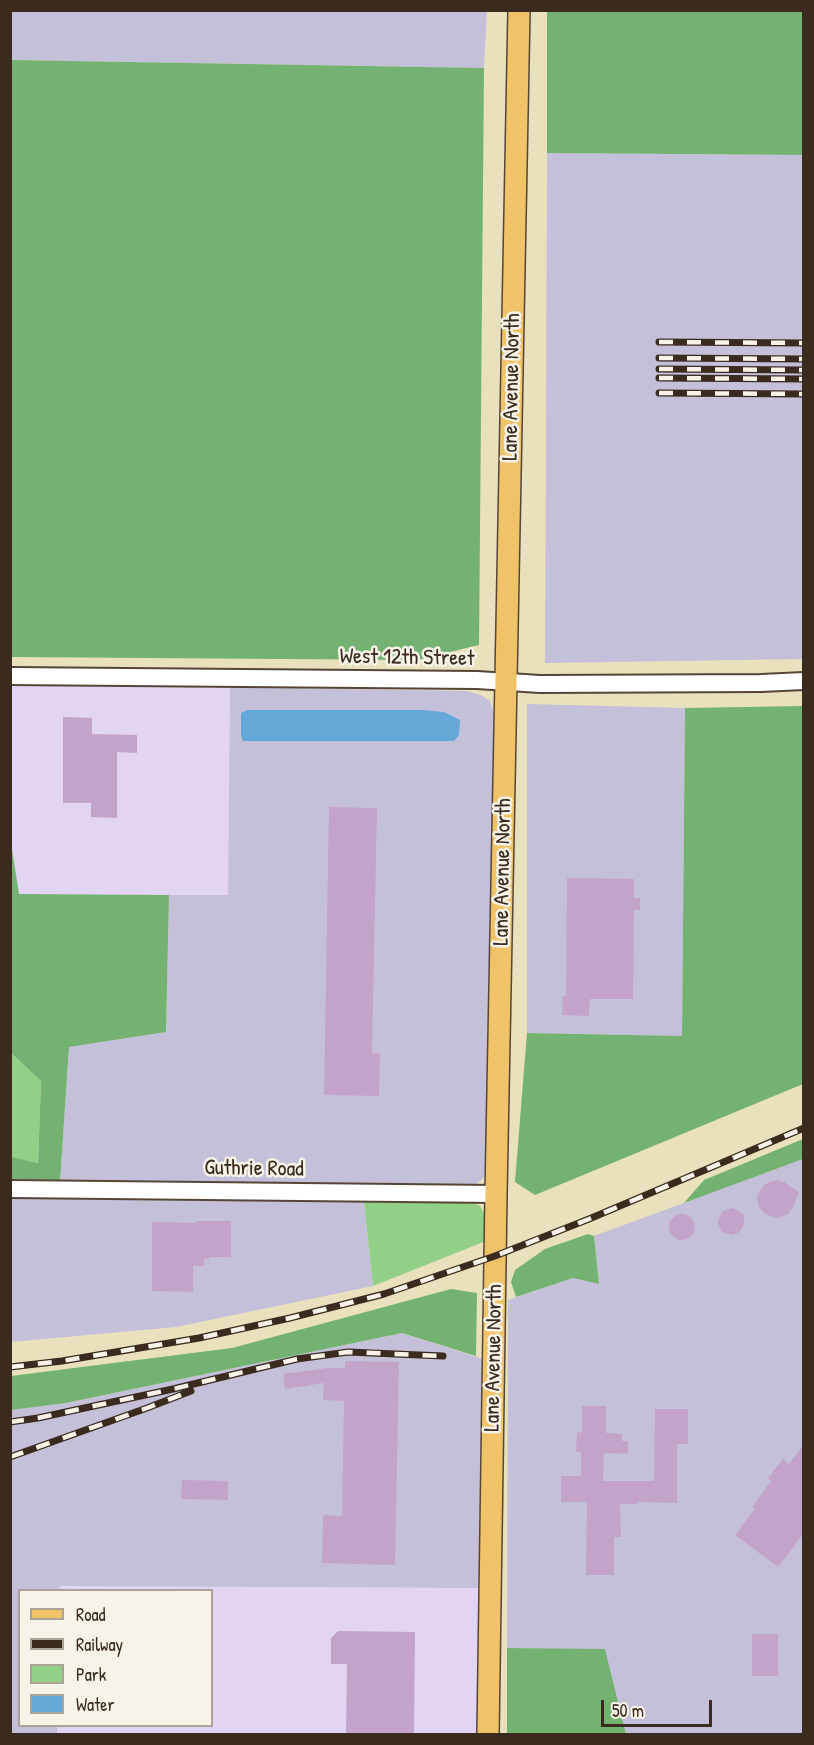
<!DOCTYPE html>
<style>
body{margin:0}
#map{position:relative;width:814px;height:1745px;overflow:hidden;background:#e9e1bd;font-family:"Patrick Hand",sans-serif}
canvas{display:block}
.frame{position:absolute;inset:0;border:12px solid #3b2a1e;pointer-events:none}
.legend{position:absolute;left:18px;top:1589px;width:195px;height:138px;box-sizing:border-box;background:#f7f3e8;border:2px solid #aca397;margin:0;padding:8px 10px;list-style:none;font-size:18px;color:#3b2a1e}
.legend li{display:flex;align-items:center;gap:12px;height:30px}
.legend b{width:30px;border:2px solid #aca397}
.scale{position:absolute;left:601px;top:1700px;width:111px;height:27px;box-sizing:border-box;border:3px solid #3b2a1e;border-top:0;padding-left:8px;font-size:18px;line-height:21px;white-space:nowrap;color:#3b2a1e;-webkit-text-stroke:4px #f7f3e8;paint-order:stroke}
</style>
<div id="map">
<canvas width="814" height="1745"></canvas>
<div class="frame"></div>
<ul class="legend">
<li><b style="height:8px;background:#f1c369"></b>Road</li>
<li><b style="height:8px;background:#3b2a1e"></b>Railway</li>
<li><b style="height:16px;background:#91d086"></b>Park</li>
<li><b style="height:16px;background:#63a8d9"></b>Water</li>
</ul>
<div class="scale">50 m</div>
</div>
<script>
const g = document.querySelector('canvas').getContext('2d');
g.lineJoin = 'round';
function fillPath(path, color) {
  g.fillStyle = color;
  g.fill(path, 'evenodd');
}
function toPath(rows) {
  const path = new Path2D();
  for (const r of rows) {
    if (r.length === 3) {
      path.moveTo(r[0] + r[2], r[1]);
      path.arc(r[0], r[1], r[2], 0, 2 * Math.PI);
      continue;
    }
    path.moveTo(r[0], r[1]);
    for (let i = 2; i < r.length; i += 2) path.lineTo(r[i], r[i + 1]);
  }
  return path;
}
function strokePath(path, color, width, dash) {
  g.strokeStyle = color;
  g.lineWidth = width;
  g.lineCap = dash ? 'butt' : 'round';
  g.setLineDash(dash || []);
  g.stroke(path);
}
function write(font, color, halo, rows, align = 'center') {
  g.font = font + ' "Patrick Hand",sans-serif';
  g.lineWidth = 5;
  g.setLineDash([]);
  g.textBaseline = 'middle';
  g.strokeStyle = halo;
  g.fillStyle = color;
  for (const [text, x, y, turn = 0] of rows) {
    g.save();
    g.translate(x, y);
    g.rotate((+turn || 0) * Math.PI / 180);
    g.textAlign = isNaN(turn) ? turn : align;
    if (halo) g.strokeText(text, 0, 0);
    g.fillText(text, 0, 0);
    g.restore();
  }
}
const built = toPath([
 [10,684,230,687,228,896,18,894,10,843],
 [59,1586,482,1588,479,1734,57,1734,57,1726,212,1726,212,1590,59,1590]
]);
const industrial = toPath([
 [11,11,487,11,484,68,11,60],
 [547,153,803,155,803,659,545,663],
 [230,687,467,691,481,695,490,701,494,714,485,1176,474,1187,60,1182,69,1047,166,1032,169,895,228,895],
 [527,704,685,708,682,1036,527,1033],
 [803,1159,803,1734,626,1734,605,1650,507,1648,508,1300,573,1278,599,1284,594,1236],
 [11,1196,364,1202,373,1286,176,1327,11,1342],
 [402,1333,483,1359,482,1588,60,1586,59,1590,20,1590,20,1726,57,1726,57,1734,11,1734,10,1410,66,1403]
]);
const green = toPath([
 [12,1054,41,1081,38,1163,12,1157,10,1143],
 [466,1200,480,1206,486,1217,486,1241,373,1286,364,1202]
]);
const forest = toPath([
 [547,11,803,11,803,155,547,153],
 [11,60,484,68,479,645,417,660,11,657],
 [803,706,803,1084,535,1195,515,1182,527,1033,682,1036,685,708],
 [11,843,19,894,169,895,166,1032,69,1047,60,1182,11,1179,10,1143,12,1157,38,1163,41,1081,12,1054,11,1056],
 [803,1139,803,1159,684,1203,704,1180],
 [588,1234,594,1236,599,1284,573,1278,516,1297,511,1282,515,1270,545,1249],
 [451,1289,477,1293,476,1356,402,1333,66,1403,11,1410,11,1376,232,1348],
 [507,1648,605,1649,626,1734,507,1734]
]);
const water = toPath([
 [247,710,422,710,444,712,460,720,459,735,454,741,243,741,241,736,241,713]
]);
const building = toPath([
 [63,717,92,718,92,734,137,735,137,753,117,752,117,818,91,817,91,803,63,803],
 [329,807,377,808,372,1053,380,1054,379,1096,324,1095],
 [567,878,634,879,634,898,640,898,640,910,634,910,633,999,590,999,589,1016,562,1015,563,996,566,996],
 [777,1180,784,1182,799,1192,792,1209,788,1214,777,1218,765,1214,759,1208,757,1199,758,1194,765,1184],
 [733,1208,744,1215,744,1224,740,1232,731,1235,722,1232,718,1224,718,1220,722,1212,725,1210],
 [682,1227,13],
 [196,1221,231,1221,231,1257,209,1257,209,1259,204,1259,204,1266,193,1266,193,1292,152,1291,152,1222,196,1223],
 [345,1361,399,1362,395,1565,322,1563,323,1515,342,1516,344,1401,323,1400,324,1383,285,1389,283,1374,327,1368,345,1368],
 [582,1406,606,1406,606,1433,622,1434,622,1441,628,1441,628,1454,604,1453,603,1481,654,1481,655,1409,688,1409,688,1444,677,1444,677,1503,637,1502,637,1504,620,1504,621,1537,614,1537,614,1575,586,1575,587,1502,561,1502,561,1476,581,1476,581,1452,576,1452,577,1432,582,1433],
 [804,1444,804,1533,778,1567,735,1535,755,1509,752,1507,771,1481,768,1478,783,1459,789,1464],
 [182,1480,228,1481,228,1500,181,1499],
 [338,1631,415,1632,414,1734,346,1733,347,1664,331,1664,331,1638],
 [752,1634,778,1634,778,1676,752,1676]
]);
const minor = toPath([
 [10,676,477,680,540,684,761,683,804,681],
 [10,1189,496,1194]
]);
const major = toPath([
 [488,1734,496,1194,519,10]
]);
const rail = toPath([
 [659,342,804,343],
 [659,358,804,359],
 [659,369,804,370],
 [659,378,804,379],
 [659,393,804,394],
 [10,1367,62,1361,199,1338,290,1318,384,1294,495,1256,589,1219,804,1128],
 [10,1422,38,1418,173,1389,297,1359,348,1352,443,1356],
 [10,1457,147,1408,191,1391]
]);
const streetNames = [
 ["Lane Avenue North",512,387,-89],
 ["West 12th Street",407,658,1],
 ["Lane Avenue North",503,872,-89],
 ["Guthrie Road",254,1169,1],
 ["Lane Avenue North",494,1358,-89]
];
fillPath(built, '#e2d4f3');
fillPath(industrial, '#c5c0da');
fillPath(green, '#91d086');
fillPath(forest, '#74b273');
fillPath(water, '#63a8d9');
fillPath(building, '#c4a3cb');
strokePath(minor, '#554536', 20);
strokePath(major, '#554536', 24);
strokePath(minor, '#fff', 16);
strokePath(major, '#f1c369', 21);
strokePath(rail, '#3b2a1e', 7);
strokePath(rail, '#f7f3e8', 4.5, [14]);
write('22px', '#3b2a1e', '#f7f3e8', streetNames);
</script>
